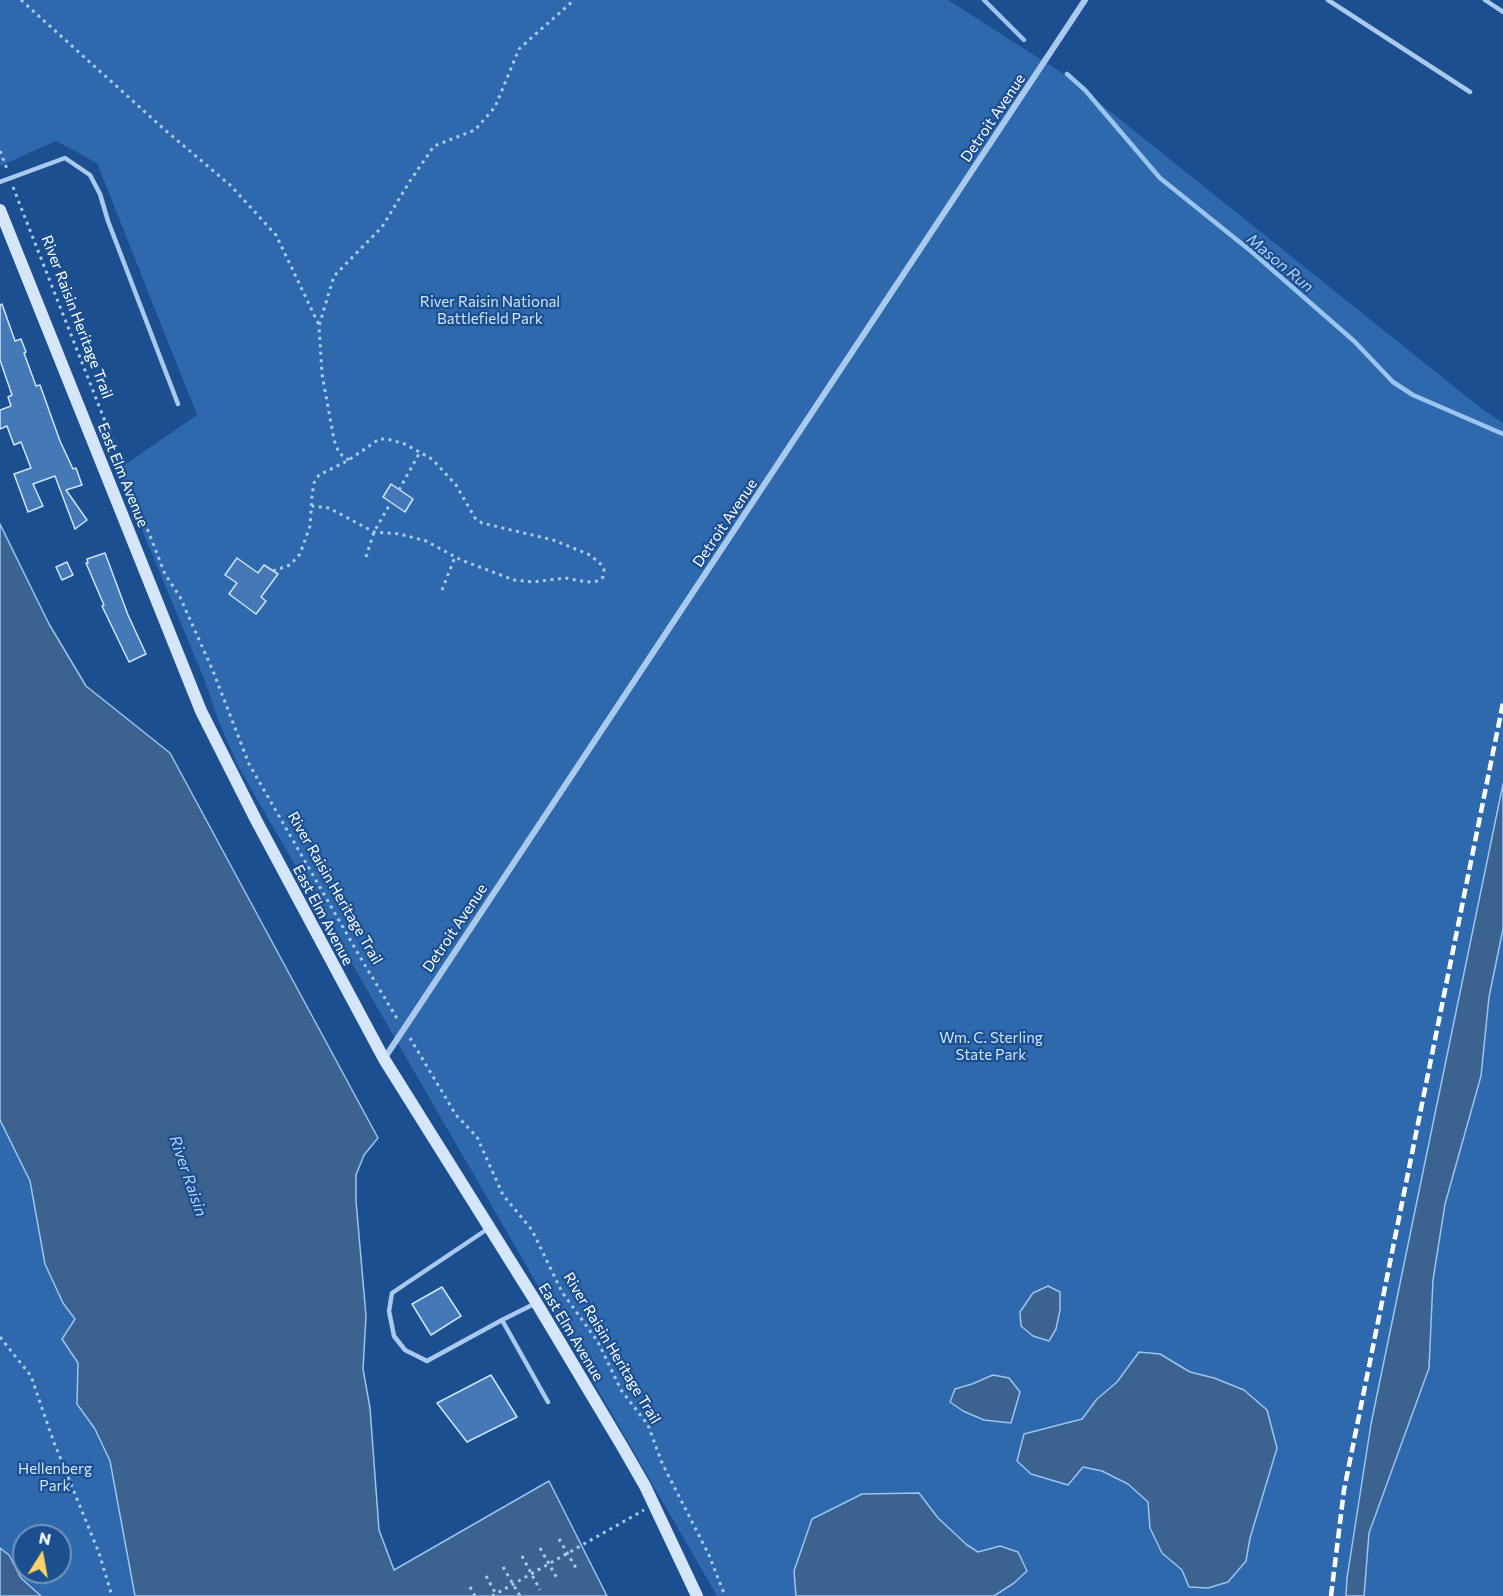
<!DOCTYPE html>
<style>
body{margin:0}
#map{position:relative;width:1503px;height:1596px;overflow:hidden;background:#1b4f8f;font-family:Commissioner,sans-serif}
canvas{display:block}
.north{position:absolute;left:12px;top:1524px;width:60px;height:60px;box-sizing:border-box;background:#1b4f8f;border:2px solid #7695bc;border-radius:50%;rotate:11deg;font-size:16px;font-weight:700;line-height:24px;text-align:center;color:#fff}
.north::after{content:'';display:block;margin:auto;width:21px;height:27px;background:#ffd166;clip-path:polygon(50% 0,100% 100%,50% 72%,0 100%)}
</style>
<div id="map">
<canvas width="1503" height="1596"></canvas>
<div class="north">N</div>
</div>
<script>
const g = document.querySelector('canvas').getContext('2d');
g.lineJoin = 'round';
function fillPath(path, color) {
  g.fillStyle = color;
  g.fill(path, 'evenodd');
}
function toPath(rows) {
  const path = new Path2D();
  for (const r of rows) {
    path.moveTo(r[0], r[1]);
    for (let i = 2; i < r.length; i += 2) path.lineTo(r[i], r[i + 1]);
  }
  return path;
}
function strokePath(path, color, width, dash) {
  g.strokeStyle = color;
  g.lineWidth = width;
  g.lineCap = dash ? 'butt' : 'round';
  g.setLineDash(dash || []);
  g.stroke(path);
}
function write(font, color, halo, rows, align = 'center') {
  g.font = font + ' Commissioner,sans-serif';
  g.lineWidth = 4.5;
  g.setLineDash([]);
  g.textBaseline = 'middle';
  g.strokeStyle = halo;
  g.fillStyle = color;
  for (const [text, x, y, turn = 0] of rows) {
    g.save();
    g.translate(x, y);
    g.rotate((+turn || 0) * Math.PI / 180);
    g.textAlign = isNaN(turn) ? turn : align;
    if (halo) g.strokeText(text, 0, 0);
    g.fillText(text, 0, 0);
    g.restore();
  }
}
const green = toPath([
 [0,0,948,0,1062,73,1482,409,1503,423,1503,1596,717,1596,239,768,218,720,205,681,117,470,197,415,97,163,56,141,0,166],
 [0,1120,30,1181,45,1264,63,1303,75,1319,62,1339,78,1363,77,1404,95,1429,110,1461,135,1596,41,1596,21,1578,9,1555,0,1548],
 [24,1536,60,1536,60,1572,24,1572]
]);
const water = toPath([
 [0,524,49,624,86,686,170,753,378,1138,364,1155,356,1175,356,1201,366,1316,363,1369,370,1408,379,1530,394,1570,549,1481,607,1596,135,1596,110,1461,95,1429,77,1404,78,1363,62,1339,75,1319,63,1303,45,1264,30,1181,0,1120,0,524],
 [1503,784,1503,929,1489,997,1481,1076,1445,1204,1433,1280,1429,1368,1369,1533,1364,1596,1346,1596,1347,1578,1371,1424,1503,784],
 [1048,1286,1060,1292,1060,1310,1056,1329,1049,1341,1033,1336,1021,1326,1020,1312,1033,1293,1048,1286],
 [1139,1352,1160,1354,1190,1372,1214,1378,1244,1390,1267,1410,1277,1448,1250,1538,1246,1561,1228,1582,1208,1588,1189,1587,1182,1570,1162,1553,1150,1528,1148,1502,1128,1484,1102,1471,1083,1467,1068,1485,1031,1474,1017,1461,1024,1434,1082,1419,1097,1399,1117,1382,1139,1352],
 [993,1375,1009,1378,1020,1392,1011,1423,984,1420,963,1411,950,1402,955,1389,972,1384,993,1375],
 [919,1493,938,1518,967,1545,978,1552,1000,1546,1018,1552,1027,1571,1014,1583,994,1596,796,1596,794,1571,812,1519,862,1494,919,1493],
 [0,1548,9,1555,21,1578,41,1596,0,1596,0,1548]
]);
const stream = toPath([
 [984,0,1024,40],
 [1067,74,1085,90,1160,178,1252,252,1354,341,1393,382,1413,395,1503,434]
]);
const building = toPath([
 [2,304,15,341,21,339,26,352,24,353,36,386,40,385,60,441,73,469,76,468,82,485,66,490,87,520,75,529,55,476,33,484,43,506,28,512,14,474,31,468,21,442,14,445,7,426,0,429,0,410,11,406,8,397,12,395,0,360,0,305,2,304],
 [391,484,413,499,405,512,383,497,391,484],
 [105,553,128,615,146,654,129,662,102,606,104,605,86,563,88,563,87,559,105,553],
 [237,558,258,573,264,565,278,574,261,597,266,601,256,614,229,594,237,583,225,575,237,558],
 [67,562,73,575,62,580,56,567,67,562],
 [442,1287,461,1316,431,1335,412,1304,442,1287],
 [491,1375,517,1417,467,1442,437,1403,491,1375]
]);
const path = toPath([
 [21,0,165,130,230,185,276,235,319,325],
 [0,151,7,169],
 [13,187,165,574,180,597,213,671,249,764,363,962,398,1020],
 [349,460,339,453,334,440,322,374,319,326,334,276,382,227,410,181,434,146,475,130,495,107,519,49,574,0],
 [399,490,420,452],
 [366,557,374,532,391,502],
 [273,571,290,565,300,554,310,526,312,496,314,483,319,475,349,460,379,439,387,439,405,444,432,459,456,485,475,518,482,523,553,540,588,554,599,562,604,569,603,577,598,581,587,582,565,578,533,582,514,580,461,560,426,541,400,534,374,532,329,508,312,506],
 [442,590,455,557],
 [410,1038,456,1115,477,1137,503,1195,532,1230,562,1292,598,1342,621,1390,648,1425,662,1463,709,1555,725,1596],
 [0,1337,31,1376,53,1440,99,1553,112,1596],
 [559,1539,576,1568],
 [540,1548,558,1580],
 [522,1556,540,1590],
 [503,1567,520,1596],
 [486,1576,497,1596],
 [470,1587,475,1596],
 [492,1596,644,1510]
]);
const lane = toPath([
 [1328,0,1470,92],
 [1485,0,1503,12],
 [0,182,65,158,90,175,100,194,108,221,178,404],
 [489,1228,392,1293,389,1311,394,1336,405,1350,427,1361,502,1320],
 [534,1304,502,1320,548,1402]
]);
const street = toPath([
 [384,1059,1085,0]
]);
const secondary = toPath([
 [0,210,201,711,256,820,384,1059,536,1302,622,1446,645,1486,697,1596]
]);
const rail = toPath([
 [1331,1596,1344,1490,1503,703]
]);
const streetNames = [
 ["Detroit Avenue",993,118,-56],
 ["River Raisin Heritage Trail",77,317,69],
 ["East Elm Avenue",123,475,68],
 ["Detroit Avenue",725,523,-56],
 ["River Raisin Heritage Trail",335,888,60],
 ["East Elm Avenue",323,915,62],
 ["Detroit Avenue",455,928,-56],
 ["East Elm Avenue",571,1332,59],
 ["River Raisin Heritage Trail",612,1348,59]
];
const parkNames = [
 ["River Raisin National",490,302],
 ["Battlefield Park",490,319],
 ["Wm. C. Sterling",991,1038],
 ["State Park",991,1055],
 ["Hellenberg",55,1469],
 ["Park",55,1486]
];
const waterNames = [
 ["Mason Run",1280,263,40],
 ["River Raisin",188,1176,71]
];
fillPath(green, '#2e69ad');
fillPath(water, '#3c6290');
strokePath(water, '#9cc4f0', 1.5);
strokePath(stream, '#9cc4f0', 4.5);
fillPath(building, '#4478b7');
strokePath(building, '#cfe3fa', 1.5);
strokePath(path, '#a9c9ee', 3, [3, 4.5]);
strokePath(lane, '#a9c9ee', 4.5);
strokePath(street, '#a9c9ee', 6);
strokePath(secondary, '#d6e6fa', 12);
strokePath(rail, '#fff', 4.5, [10, 4.5]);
write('15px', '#fff', '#1b4f8f', streetNames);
write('15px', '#cfe3fa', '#1b4f8f', parkNames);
write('italic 16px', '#b5d3f5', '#1b4f8f', waterNames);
</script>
